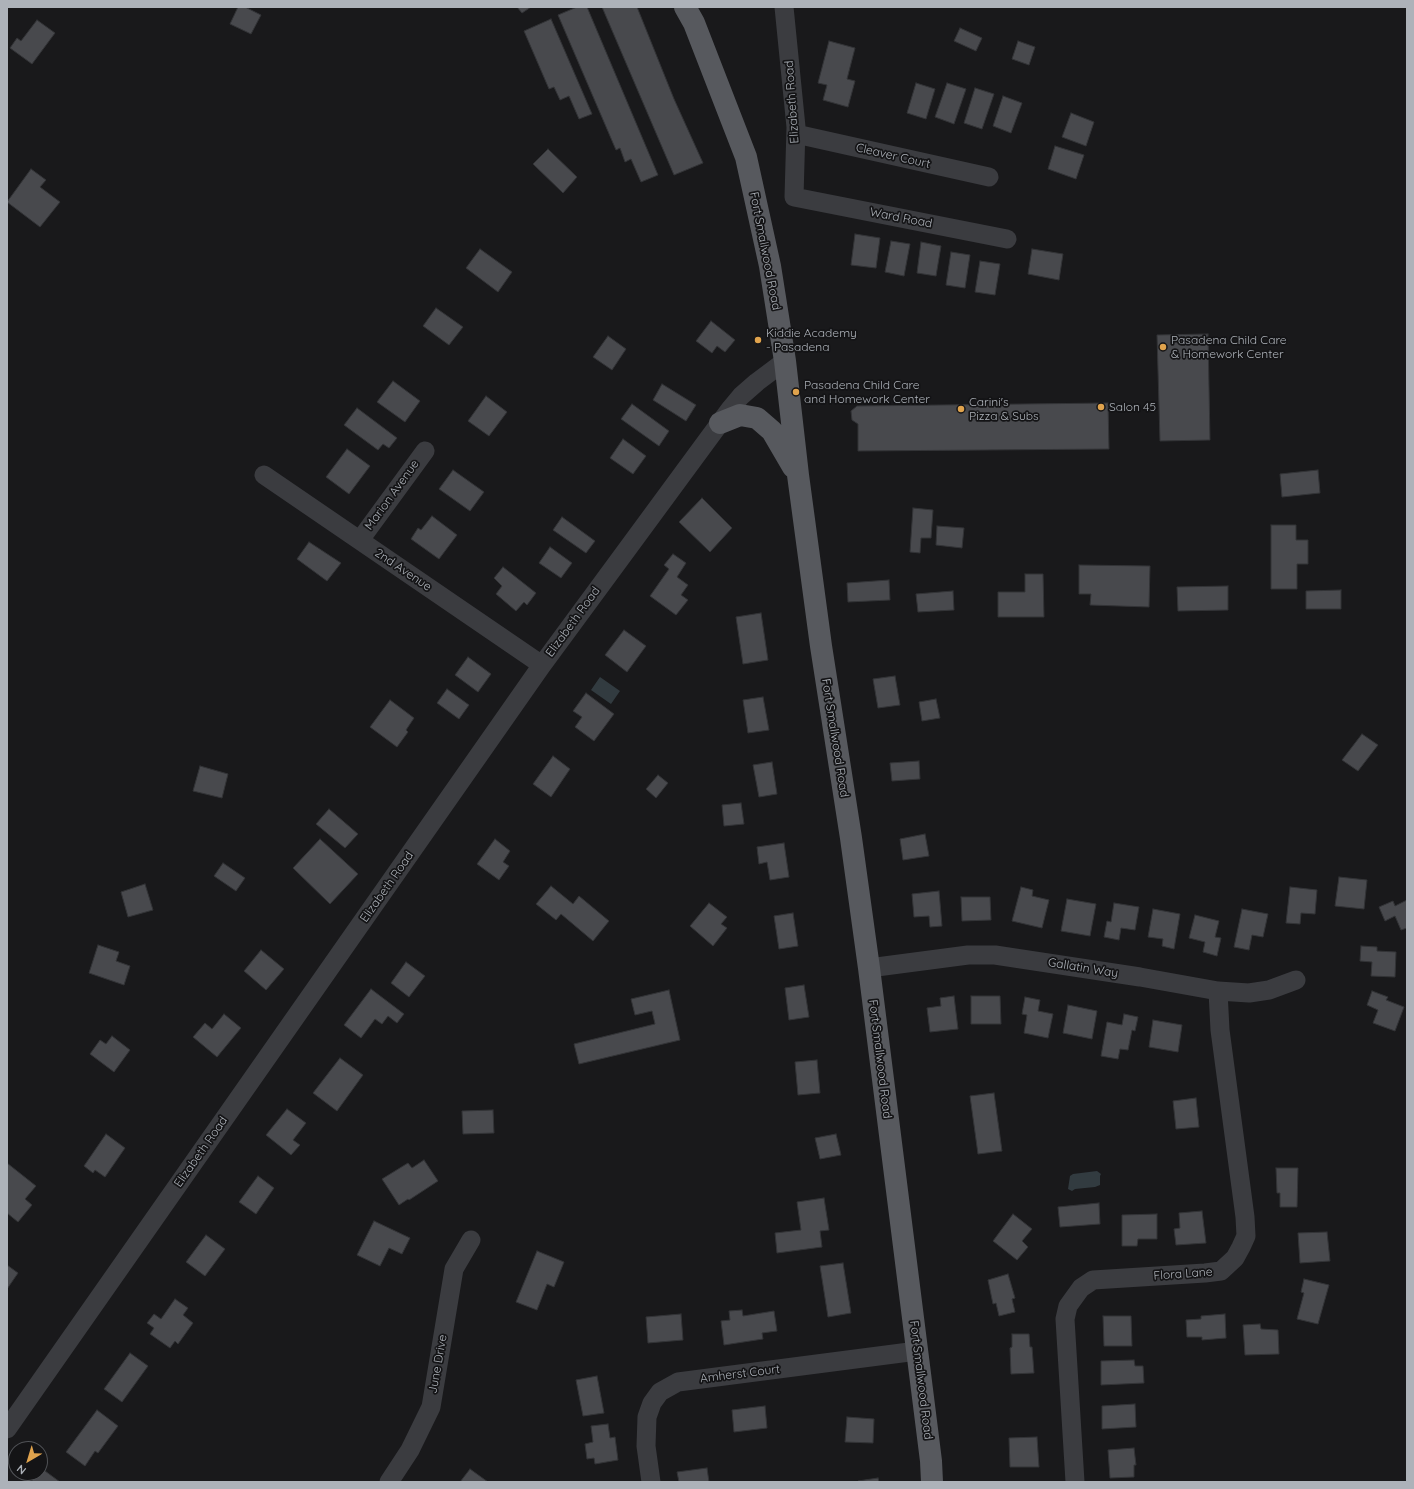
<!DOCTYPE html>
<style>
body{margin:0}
#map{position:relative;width:1414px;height:1489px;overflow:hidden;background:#19191b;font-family:Quicksand,sans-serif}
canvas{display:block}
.frame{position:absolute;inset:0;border:8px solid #adb2b9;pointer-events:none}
.north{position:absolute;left:8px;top:1441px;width:40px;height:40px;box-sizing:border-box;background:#141416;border:1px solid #515357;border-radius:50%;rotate:218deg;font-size:11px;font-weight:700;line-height:16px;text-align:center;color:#adb2b9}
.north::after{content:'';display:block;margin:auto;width:14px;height:18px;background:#e0a34d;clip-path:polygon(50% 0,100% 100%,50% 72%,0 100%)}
</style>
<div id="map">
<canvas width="1414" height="1489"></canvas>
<div class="frame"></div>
<div class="north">N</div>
</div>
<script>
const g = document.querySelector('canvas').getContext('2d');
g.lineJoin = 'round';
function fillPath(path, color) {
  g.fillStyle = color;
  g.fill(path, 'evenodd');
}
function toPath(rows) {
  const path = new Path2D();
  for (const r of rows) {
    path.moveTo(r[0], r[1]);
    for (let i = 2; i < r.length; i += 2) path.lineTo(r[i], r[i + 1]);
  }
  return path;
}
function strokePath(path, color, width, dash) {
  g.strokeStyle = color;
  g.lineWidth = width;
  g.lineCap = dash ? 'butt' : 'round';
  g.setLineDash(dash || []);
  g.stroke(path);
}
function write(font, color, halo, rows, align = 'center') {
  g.font = font + ' Quicksand,sans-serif';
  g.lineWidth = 3.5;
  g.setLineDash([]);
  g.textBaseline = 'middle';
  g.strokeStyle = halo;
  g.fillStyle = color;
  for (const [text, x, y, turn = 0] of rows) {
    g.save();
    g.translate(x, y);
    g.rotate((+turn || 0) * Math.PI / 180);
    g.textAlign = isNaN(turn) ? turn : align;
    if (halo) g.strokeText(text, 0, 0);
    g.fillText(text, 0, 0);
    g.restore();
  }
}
const water = toPath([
 [600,677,620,691,611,704,591,690],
 [1097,1171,1101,1174,1100,1176,1100,1185,1095,1187,1075,1189,1072,1191,1068,1189,1070,1176,1073,1174]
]);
const building = toPath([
 [238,7,245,7,261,15,251,34,230,24,238,7],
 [517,7,531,7,522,13,517,7],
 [577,7,587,7,658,175,641,182,631,159,625,162,620,148,616,150,558,15,577,7],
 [602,7,637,7,674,99,703,163,674,175,602,7],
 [551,19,592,114,579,119,569,96,560,100,554,87,549,89,524,31,551,19],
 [37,20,55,33,32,64,10,48,17,38,21,41,37,20],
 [960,28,982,38,976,51,954,41,960,28],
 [829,41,855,48,847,79,855,81,848,107,823,100,827,85,818,83,829,41],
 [1018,41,1035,47,1029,65,1012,59,1018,41],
 [916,83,935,89,926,119,907,113,916,83],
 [947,83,966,89,954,124,935,117,947,83],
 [975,88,994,94,982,129,964,123,975,88],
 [1003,96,1022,103,1011,133,993,126,1003,96],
 [1071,113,1094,122,1086,146,1062,137,1071,113],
 [1055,146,1084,155,1076,179,1048,169,1055,146],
 [548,149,577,177,563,193,533,164,548,149],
 [31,169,46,180,40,187,60,202,40,227,7,202,31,169],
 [855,234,880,238,876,268,851,265,855,234],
 [891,241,910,244,904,276,885,272,891,241],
 [921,242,941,246,936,276,917,273,921,242],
 [480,249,512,272,498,292,466,268,480,249],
 [1032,249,1063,254,1059,280,1028,274,1032,249],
 [951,252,970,255,965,288,946,285,951,252],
 [980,261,1000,264,995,295,975,292,980,261],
 [436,308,463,327,449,345,423,326,436,308],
 [711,321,735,340,725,352,717,346,712,353,696,341,711,321],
 [1208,334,1210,440,1160,441,1157,335,1208,334],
 [608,336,626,349,612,370,593,357,608,336],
 [393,381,420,401,405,422,377,402,393,381],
 [662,384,696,405,686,421,653,400,662,384],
 [486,396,507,412,489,436,468,421,486,396],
 [1108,403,1109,449,858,451,858,424,852,420,851,411,857,406,1108,403],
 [632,404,669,431,659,446,621,419,632,404],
 [357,408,397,438,389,448,383,444,378,450,344,425,357,408],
 [623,439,646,456,633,474,610,458,623,439],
 [347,449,370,466,349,494,326,477,347,449],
 [453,470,484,492,470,511,439,489,453,470],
 [1318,470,1320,493,1282,497,1280,474,1318,470],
 [702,498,732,528,710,552,679,522,702,498],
 [913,508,933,510,931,538,921,538,920,553,910,552,913,508],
 [432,516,457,535,439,559,411,539,418,528,421,530,432,516],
 [562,517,595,541,586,553,553,530,562,517],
 [1271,525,1296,525,1296,540,1308,540,1308,564,1297,564,1297,589,1271,589,1271,525],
 [937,526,964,528,962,548,936,545,937,526],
 [309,542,341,563,327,581,297,559,309,542],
 [550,547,572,563,561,578,539,563,550,547],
 [673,554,686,563,677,577,688,585,681,595,688,600,676,615,650,596,669,569,664,565,673,554],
 [1079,565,1150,566,1149,607,1090,605,1091,594,1079,594,1079,565],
 [503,567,536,593,527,605,524,602,516,611,496,594,502,586,494,578,503,567],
 [1025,574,1043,574,1044,617,998,617,998,592,1025,592,1025,574],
 [889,580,890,600,848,602,847,583,889,580],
 [1228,586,1228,610,1178,611,1177,587,1228,586],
 [1341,590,1341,609,1306,609,1306,591,1341,590],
 [953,591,954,610,918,612,916,594,953,591],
 [761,613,768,660,743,664,736,617,761,613],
 [624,630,646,646,627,672,605,655,624,630],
 [468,657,491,674,478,692,455,675,468,657],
 [895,676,900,705,878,708,873,679,895,676],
 [447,689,469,705,459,719,437,703,447,689],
 [586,693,614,714,594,741,575,727,582,717,573,711,586,693],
 [763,697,769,730,748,733,743,700,763,697],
 [936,699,940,718,922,721,919,702,936,699],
 [390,700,414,718,406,730,408,732,397,747,370,727,390,700],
 [1362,734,1378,745,1358,771,1342,760,1362,734],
 [553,756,570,769,551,797,533,784,553,756],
 [919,761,920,779,892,781,890,763,919,761],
 [772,762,777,794,759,797,753,765,772,762],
 [200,766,228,774,222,798,193,791,200,766],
 [658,775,668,783,656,798,646,789,658,775],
 [741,803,744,824,724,826,722,805,741,803],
 [329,809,358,834,345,848,316,824,329,809],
 [925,834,929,856,903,860,900,839,925,834],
 [320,839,358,874,330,904,293,868,320,839],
 [495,839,510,851,503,862,509,866,499,880,477,864,495,839],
 [784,843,789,877,770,880,767,862,759,864,757,847,784,843],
 [223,863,245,878,236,891,214,876,223,863],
 [1339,877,1367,880,1364,909,1335,906,1339,877],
 [145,884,153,910,128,917,121,892,145,884],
 [551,886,573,904,579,896,609,921,593,941,561,914,556,920,536,904,551,886],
 [1021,887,1033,890,1032,896,1049,900,1042,928,1012,921,1021,887],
 [1290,887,1317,890,1315,914,1301,913,1300,924,1286,923,1290,887],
 [939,891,942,926,930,927,929,916,914,917,912,894,939,891],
 [961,897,990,897,991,920,962,921,961,897],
 [1067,899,1096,904,1090,936,1061,931,1067,899],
 [1407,900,1407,928,1401,930,1395,916,1385,921,1379,907,1393,901,1395,906,1407,900],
 [709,903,727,917,721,924,727,928,713,946,690,926,709,903],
 [1114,903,1139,907,1135,930,1121,928,1119,940,1104,937,1107,921,1111,922,1114,903],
 [1153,909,1180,914,1174,949,1162,946,1163,939,1148,937,1153,909],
 [1242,909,1268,914,1263,937,1252,935,1249,950,1234,947,1242,909],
 [793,913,798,946,779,949,774,916,793,913],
 [1195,915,1219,921,1215,937,1221,938,1217,956,1203,952,1205,942,1189,938,1195,915],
 [98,945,119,952,116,961,130,966,124,985,89,973,98,945],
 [1361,946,1377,947,1377,951,1396,952,1395,977,1371,976,1372,962,1360,961,1361,946],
 [261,950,284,969,266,990,244,971,261,950],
 [406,962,425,976,409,997,391,983,406,962],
 [804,985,809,1017,789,1020,785,988,804,985],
 [371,989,404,1014,397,1023,388,1016,382,1024,375,1019,361,1038,344,1025,371,989],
 [669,990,680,1040,579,1064,574,1044,655,1024,652,1011,635,1015,631,999,669,990],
 [1372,991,1388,997,1386,1000,1404,1007,1395,1031,1373,1023,1378,1010,1367,1005,1372,991],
 [954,996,958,1029,930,1032,927,1008,941,1006,940,998,954,996],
 [971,996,1000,996,1001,1024,971,1024,971,996],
 [1025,997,1040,1000,1038,1011,1053,1014,1048,1038,1024,1033,1027,1015,1022,1014,1025,997],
 [1068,1005,1097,1011,1092,1039,1063,1033,1068,1005],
 [224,1014,241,1028,217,1057,193,1037,205,1023,212,1029,224,1014],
 [1124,1014,1138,1017,1135,1031,1132,1030,1128,1050,1120,1049,1118,1059,1101,1056,1107,1022,1122,1025,1124,1014],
 [1153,1020,1182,1025,1178,1052,1149,1047,1153,1020],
 [112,1036,130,1050,114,1072,90,1054,100,1040,106,1044,112,1036],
 [340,1058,363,1075,337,1111,313,1093,340,1058],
 [817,1060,820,1093,798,1095,795,1062,817,1060],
 [994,1093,1002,1151,978,1154,970,1096,994,1093],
 [1196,1098,1199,1127,1176,1129,1173,1101,1196,1098],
 [287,1109,306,1123,293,1140,300,1145,291,1155,266,1135,287,1109],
 [493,1110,494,1133,463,1134,462,1111,493,1110],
 [106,1134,125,1148,105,1177,95,1170,93,1173,84,1166,106,1134],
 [836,1134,841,1155,820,1159,815,1138,836,1134],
 [424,1160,438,1181,409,1200,408,1199,399,1205,382,1179,408,1163,412,1168,424,1160],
 [7,1163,36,1186,25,1199,32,1205,18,1222,7,1213,7,1163],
 [1276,1168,1298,1168,1297,1207,1280,1207,1280,1193,1277,1193,1276,1168],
 [258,1176,274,1188,256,1214,239,1202,258,1176],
 [824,1198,829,1230,820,1231,822,1247,777,1253,775,1233,801,1230,797,1202,824,1198],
 [1099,1203,1100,1224,1060,1227,1058,1207,1099,1203],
 [1202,1211,1206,1243,1176,1245,1174,1229,1180,1228,1179,1213,1202,1211],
 [1013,1214,1032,1229,1022,1241,1028,1247,1017,1260,993,1241,1013,1214],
 [1157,1214,1157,1239,1138,1239,1137,1246,1122,1246,1122,1215,1157,1214],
 [374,1221,410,1238,402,1254,389,1248,380,1266,357,1255,374,1221],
 [1327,1232,1330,1261,1300,1263,1298,1233,1327,1232],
 [206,1235,225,1249,205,1276,186,1262,206,1235],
 [537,1251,564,1262,554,1287,547,1284,537,1310,516,1302,537,1251],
 [843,1263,851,1313,828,1317,820,1266,843,1263],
 [7,1265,18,1273,7,1289,7,1265],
 [1008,1274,1015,1298,1012,1299,1015,1312,999,1316,996,1303,993,1304,988,1280,1008,1274],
 [1304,1279,1329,1285,1318,1324,1297,1319,1304,1293,1301,1292,1304,1279],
 [175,1299,188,1308,183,1315,193,1323,178,1344,175,1341,170,1348,150,1334,154,1328,147,1323,154,1314,161,1319,175,1299],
 [742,1310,743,1316,774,1311,777,1331,762,1333,763,1339,724,1345,721,1321,730,1320,729,1311,742,1310],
 [681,1314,683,1340,648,1343,646,1317,681,1314],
 [1225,1314,1226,1338,1202,1340,1202,1337,1187,1337,1186,1320,1201,1319,1201,1316,1225,1314],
 [1103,1316,1131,1316,1132,1346,1104,1346,1103,1316],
 [1260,1324,1261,1329,1278,1330,1279,1354,1245,1355,1243,1325,1260,1324],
 [1012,1334,1029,1334,1030,1347,1032,1347,1034,1373,1011,1374,1010,1348,1012,1347,1012,1334],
 [130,1353,148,1366,122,1402,104,1389,130,1353],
 [1134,1360,1135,1366,1143,1366,1144,1383,1101,1385,1101,1361,1134,1360],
 [597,1376,604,1413,583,1416,576,1380,597,1376],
 [1135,1404,1136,1427,1102,1429,1102,1406,1135,1404],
 [765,1406,767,1428,734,1432,732,1410,765,1406],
 [97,1410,118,1426,98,1453,95,1451,85,1466,66,1452,97,1410],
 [847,1417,874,1419,873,1443,845,1442,847,1417],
 [608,1424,610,1438,615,1437,618,1460,595,1464,594,1458,587,1459,585,1444,593,1442,591,1426,608,1424],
 [1037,1437,1039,1467,1010,1467,1009,1438,1037,1437],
 [1134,1448,1136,1465,1134,1465,1134,1477,1110,1478,1108,1450,1134,1448],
 [41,1468,60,1482,31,1482,38,1473,40,1473,41,1468],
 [707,1468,709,1482,679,1482,677,1472,707,1468],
 [470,1469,488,1482,460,1482,470,1469],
 [878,1478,879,1482,858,1482,858,1481,878,1478]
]);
const minor = toPath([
 [784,7,796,127,794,197,1007,239],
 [796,134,989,177],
 [264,475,542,665],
 [360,540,425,451],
 [869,968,968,955,995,955,1140,977,1218,991,1249,993,1269,990,1296,980],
 [7,1429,542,665,731,408,741,396,757,382,785,361],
 [389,1482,410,1450,431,1407,454,1269,471,1240],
 [651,1482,646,1446,647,1417,652,1403,660,1392,678,1382,917,1351],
 [1075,1482,1065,1319,1068,1306,1081,1288,1093,1280,1205,1273,1221,1271,1235,1258,1241,1247,1246,1236,1245,1217,1220,1030,1218,991]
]);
const major = toPath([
 [685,7,694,23,746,157,770,266,785,361,798,475,821,646,851,838,869,968,931,1461,932,1482],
 [720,423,740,415,757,418,772,431,793,467]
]);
const markers = [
 [758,340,4,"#e0a34d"],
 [1163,347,4,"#e0a34d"],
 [796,392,4,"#e0a34d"],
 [1101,407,4,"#e0a34d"],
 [961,409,4,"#e0a34d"]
];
const streetNames = [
 ["Elizabeth Road",792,102,-94],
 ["Cleaver Court",893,156,13],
 ["Ward Road",901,218,11],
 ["Fort Smallwood Road",765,251,79],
 ["Marion Avenue",392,495,-54],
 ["2nd Avenue",403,570,34],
 ["Elizabeth Road",573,622,-54],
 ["Fort Smallwood Road",835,738,81],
 ["Elizabeth Road",387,887,-55],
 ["Gallatin Way",1083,968,9],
 ["Fort Smallwood Road",880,1059,83],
 ["Elizabeth Road",201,1152,-55],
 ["Flora Lane",1183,1274,-4],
 ["June Drive",438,1364,-80],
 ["Amherst Court",740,1374,-7],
 ["Fort Smallwood Road",921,1380,83]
];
const poiNames = [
 ["Kiddie Academy",766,333],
 ["- Pasadena",766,347],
 ["Pasadena Child Care",1171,340],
 ["& Homework Center",1171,354],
 ["Pasadena Child Care",804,385],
 ["and Homework Center",804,399],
 ["Carini's",969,402],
 ["Pizza & Subs",969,416],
 ["Salon 45",1109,407]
];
fillPath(water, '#323b40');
fillPath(building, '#48494d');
strokePath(building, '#333437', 1);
strokePath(minor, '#3b3c40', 19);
strokePath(major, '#57595e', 22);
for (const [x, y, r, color] of markers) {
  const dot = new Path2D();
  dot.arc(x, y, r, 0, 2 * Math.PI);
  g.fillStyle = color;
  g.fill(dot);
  strokePath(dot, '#141416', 1.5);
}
write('12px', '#adb2b9', '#141416', streetNames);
write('12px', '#adb2b9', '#141416', poiNames, 'left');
</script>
